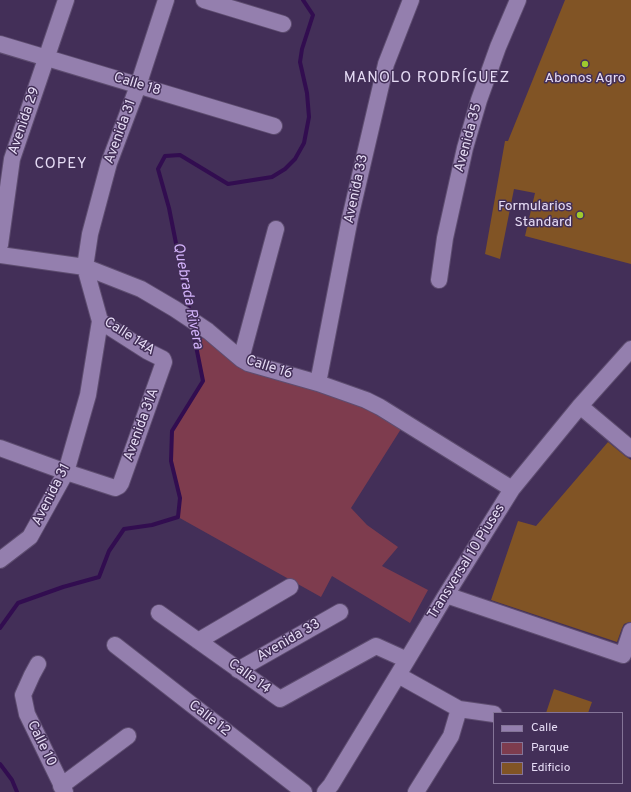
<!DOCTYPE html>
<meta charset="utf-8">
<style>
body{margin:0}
#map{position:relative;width:631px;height:792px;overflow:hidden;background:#432f58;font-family:Overpass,sans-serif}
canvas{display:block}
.legend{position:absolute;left:493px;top:712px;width:130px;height:72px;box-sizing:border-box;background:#432f58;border:1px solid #847497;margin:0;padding:5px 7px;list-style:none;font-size:12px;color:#e6dcf5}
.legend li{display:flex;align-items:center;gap:8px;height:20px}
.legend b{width:20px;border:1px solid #847497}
</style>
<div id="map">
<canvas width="631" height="792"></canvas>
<ul class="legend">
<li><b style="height:5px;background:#947fae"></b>Calle</li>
<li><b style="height:11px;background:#7e3c4e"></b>Parque</li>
<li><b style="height:11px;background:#815425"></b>Edificio</li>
</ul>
</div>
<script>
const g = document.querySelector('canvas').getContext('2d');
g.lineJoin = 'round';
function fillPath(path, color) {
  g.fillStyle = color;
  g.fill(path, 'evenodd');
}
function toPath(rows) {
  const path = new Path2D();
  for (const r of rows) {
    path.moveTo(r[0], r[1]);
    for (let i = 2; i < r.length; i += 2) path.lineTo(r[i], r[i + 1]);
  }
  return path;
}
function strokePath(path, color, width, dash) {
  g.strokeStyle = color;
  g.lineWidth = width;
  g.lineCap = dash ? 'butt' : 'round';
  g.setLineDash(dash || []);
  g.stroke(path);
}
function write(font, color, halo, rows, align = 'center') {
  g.font = font + ' Overpass,sans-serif';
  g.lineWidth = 3;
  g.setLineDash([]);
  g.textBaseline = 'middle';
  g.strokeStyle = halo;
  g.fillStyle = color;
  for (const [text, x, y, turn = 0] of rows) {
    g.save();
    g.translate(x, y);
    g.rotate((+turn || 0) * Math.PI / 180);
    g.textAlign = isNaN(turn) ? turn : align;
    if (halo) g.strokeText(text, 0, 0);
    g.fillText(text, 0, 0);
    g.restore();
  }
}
const green = toPath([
 [207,333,223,348,361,404,401,429,351,508,367,525,398,547,382,566,428,590,410,623,332,576,321,597,178,517,180,498,171,461,172,431,203,381,196,346]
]);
const stream = toPath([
 [190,314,169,208,158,169,165,156,180,155,228,184,272,177,285,169,295,159,304,143,309,117,307,93,300,62,302,49,313,15,303,0],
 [0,628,18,603,63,587,99,577,109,551,124,529,152,525,178,517,180,498,171,461,172,431,203,381,192,326],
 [0,764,12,780,17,792]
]);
const building = toPath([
 [565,0,631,0,631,264,525,236,535,193,514,189,500,259,485,254,505,141,508,141],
 [608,442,625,456,631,460,631,622,629,622,624,624,622,628,617,642,491,600,518,521,536,526],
 [554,689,592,702,588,713,546,713]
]);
const minor = toPath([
 [204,0,283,24],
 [0,44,274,126],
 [0,245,12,159,66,0],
 [0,255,85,267,141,289,175,309,208,331,241,359,248,363,318,383,366,400,380,407,512,489],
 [439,280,445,238,465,148,479,100,498,47,518,0],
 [241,359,276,229],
 [318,383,350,218,386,64,411,0],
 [580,406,631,449],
 [0,448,66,472,115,488,119,486,121,483,164,362,163,359,147,351,100,321,85,267,90,234,109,163,138,86,166,0],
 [0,560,30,537,66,472,88,395,100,321],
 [446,595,623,655,631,631],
 [159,613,280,699,376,646,407,660],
 [198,641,290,587],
 [115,645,304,792],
 [38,664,32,675,23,695,27,714,65,792],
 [238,670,340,612],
 [398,675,459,709,494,714],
 [61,786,128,736],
 [325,792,331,785,407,660,446,595,512,489,580,406,631,349],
 [416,792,451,736,459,709]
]);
const markers = [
 [585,64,4,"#9eca2e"],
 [580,215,4,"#9eca2e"]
];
const poiNames = [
 ["Abonos Agro",585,79],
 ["Formularios",572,207,"right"],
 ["Standard",572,223,"right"]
];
const streetNames = [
 ["Calle 18",137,85,17],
 ["Avenida 29",25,121,-71],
 ["Avenida 31",121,132,-70],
 ["Avenida 35",469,138,-75],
 ["Avenida 33",357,189,-78],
 ["Calle 14A",129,337,33],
 ["Calle 16",269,368,18],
 ["Avenida 31A",142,425,-70],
 ["Avenida 31",52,495,-63],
 ["Transversal 10 Piuses",467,562,-58],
 ["Avenida 33",289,641,-30],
 ["Calle 14",249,677,36],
 ["Calle 12",209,719,38],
 ["Calle 10",41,744,64]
];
const neighbourhoodNames = [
 ["MANOLO RODRÍGUEZ",427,79],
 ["COPEY",61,165]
];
const waterNames = [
 ["Quebrada Rivera",187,296,79]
];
fillPath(green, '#7e3c4e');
strokePath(stream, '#320d50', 4);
fillPath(building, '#815425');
strokePath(minor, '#5e4d70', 18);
strokePath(minor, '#947fae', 16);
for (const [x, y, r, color] of markers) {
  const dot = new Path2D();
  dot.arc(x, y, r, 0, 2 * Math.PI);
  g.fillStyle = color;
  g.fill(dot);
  strokePath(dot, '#432f58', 1.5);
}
write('14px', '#e6dcf5', '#432f58', poiNames);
write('14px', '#e6dcf5', '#432f58', streetNames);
g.letterSpacing = '1px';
write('15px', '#e6dcf5', '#432f58', neighbourhoodNames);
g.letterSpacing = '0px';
write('italic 15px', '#d2b2f9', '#432f58', waterNames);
</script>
